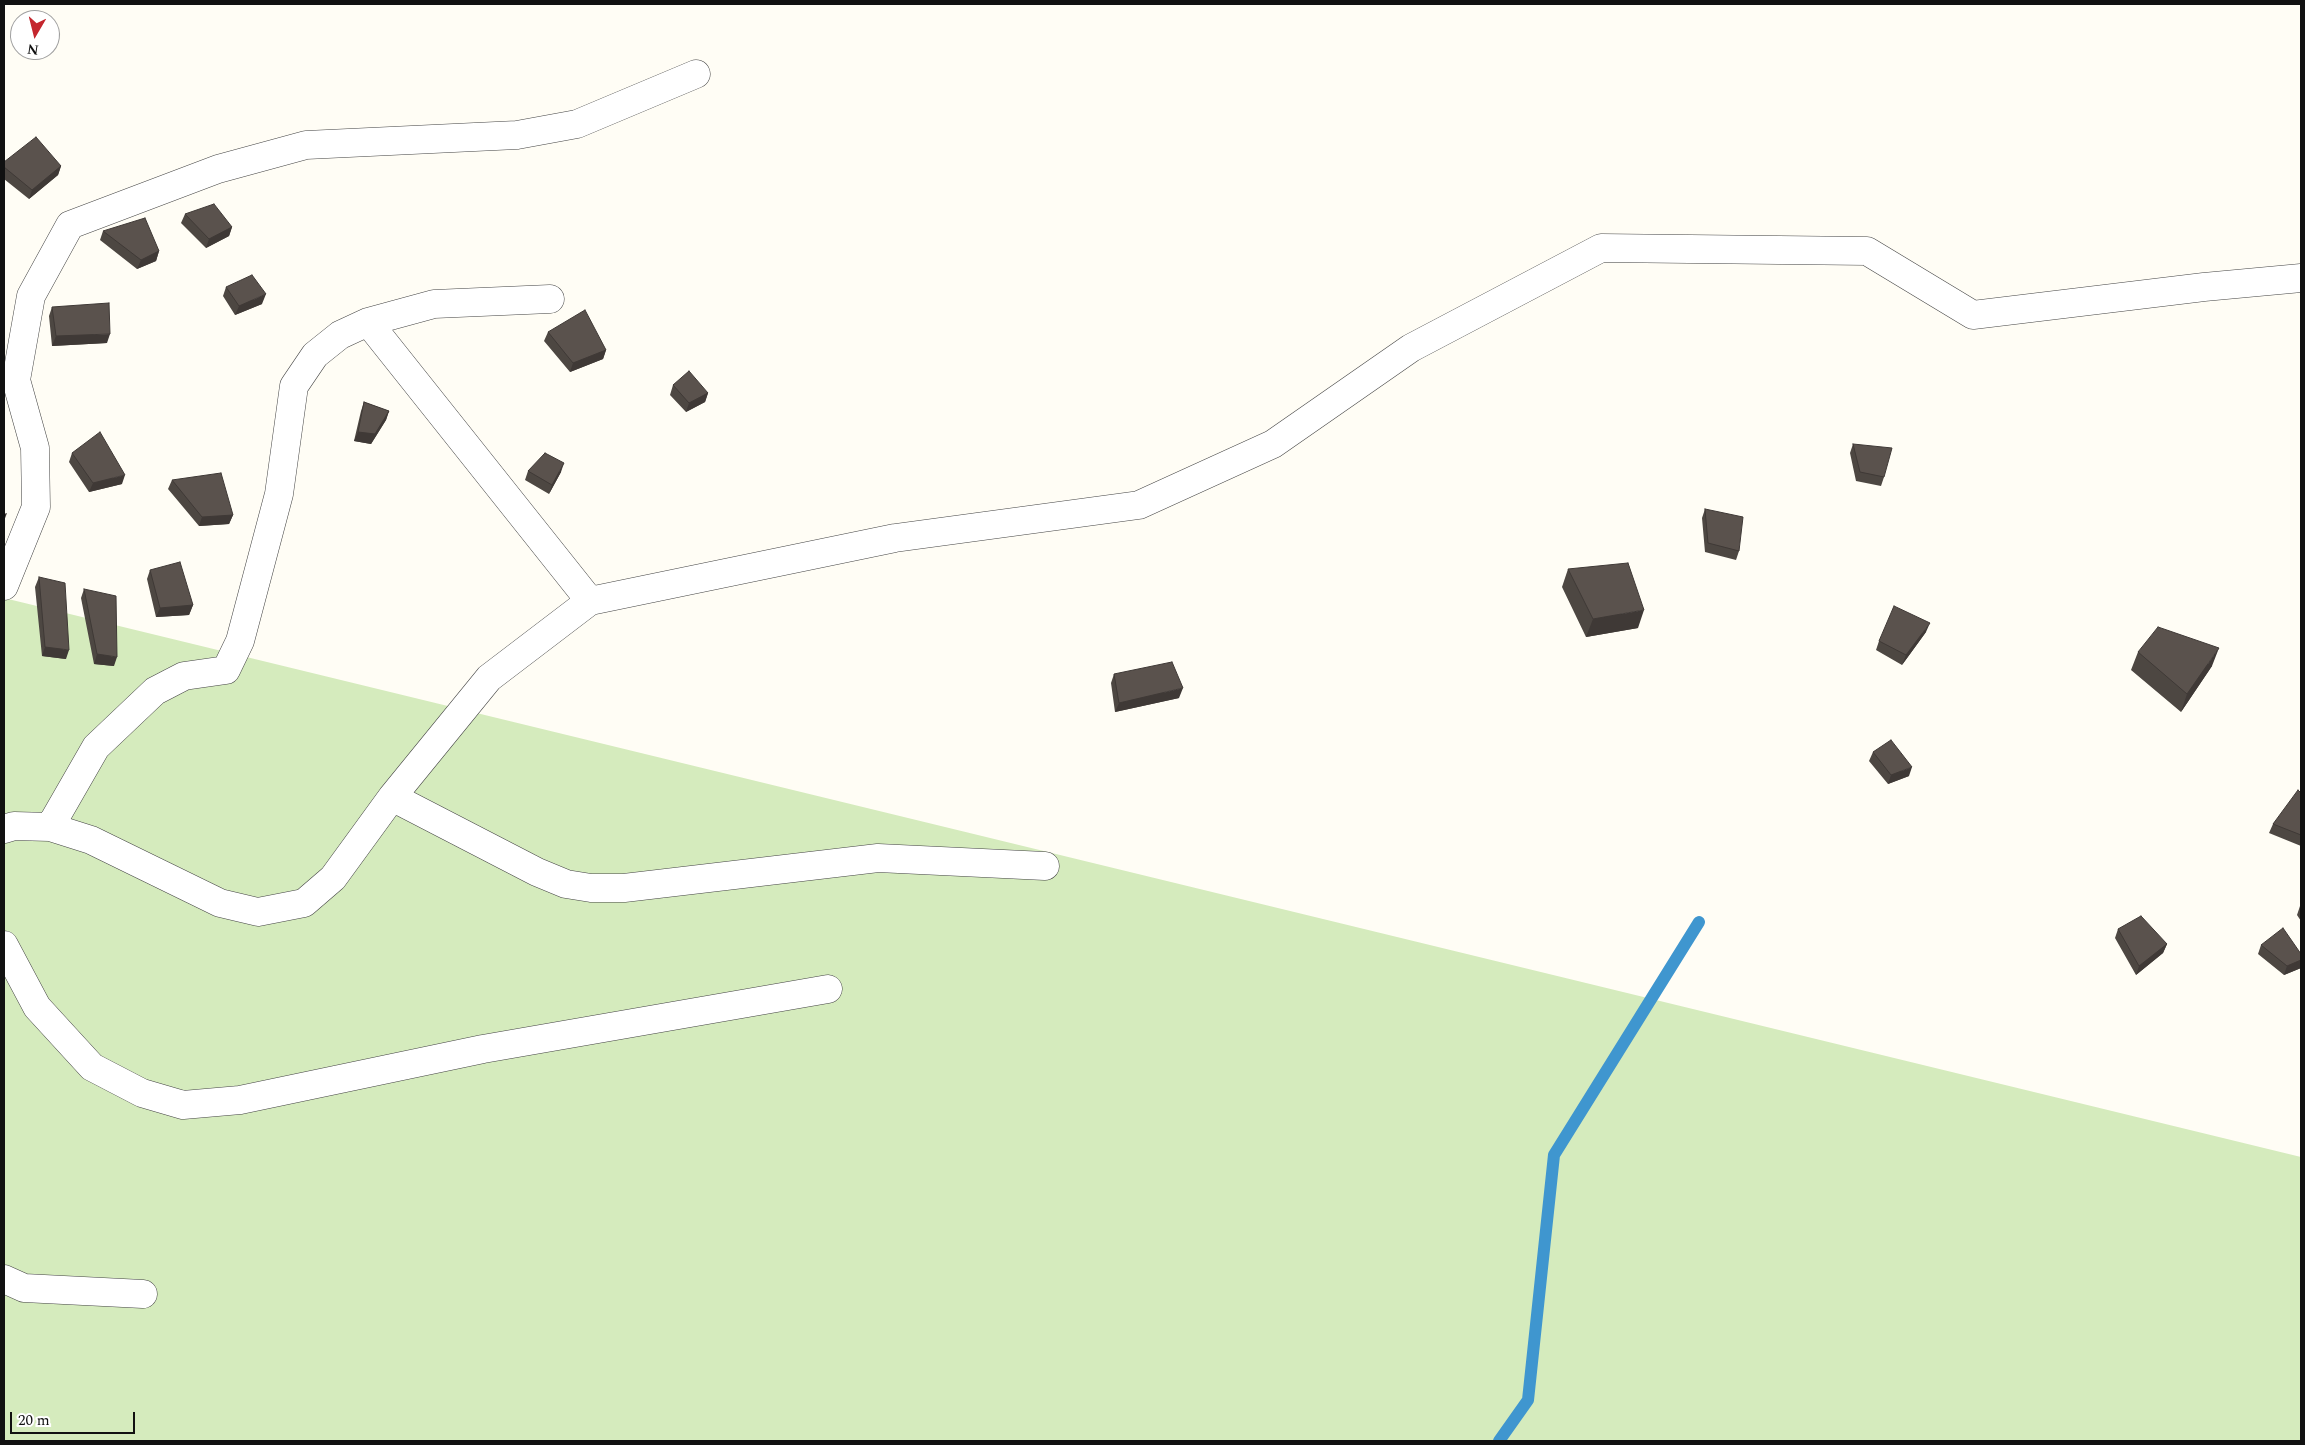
<!DOCTYPE html>
<style>
body{margin:0}
#map{position:relative;width:2305px;height:1445px;overflow:hidden;background:#fffdf5;font-family:Spectral,serif}
canvas{display:block}
.frame{position:absolute;inset:0;border:5px solid #111;pointer-events:none}
.north{position:absolute;left:10px;top:10px;width:50px;height:50px;box-sizing:border-box;background:#fff;border:1px solid #a0a0a0;border-radius:50%;rotate:188deg;font-size:14px;font-weight:700;line-height:20px;text-align:center;color:#111}
.north::after{content:'';display:block;margin:auto;width:18px;height:22px;background:#c4262e;clip-path:polygon(50% 0,100% 100%,50% 72%,0 100%)}
.scale{position:absolute;left:10px;top:1412px;width:125px;height:22px;box-sizing:border-box;border:2px solid #111;border-top:0;padding-left:6px;font-size:15px;line-height:18px;white-space:nowrap;color:#111;-webkit-text-stroke:4px #fff;paint-order:stroke}
</style>
<div id="map">
<canvas width="2305" height="1445"></canvas>
<div class="frame"></div>
<div class="north">N</div>
<div class="scale">20 m</div>
</div>
<script>
const g = document.querySelector('canvas').getContext('2d');
g.lineJoin = 'round';
function fillPath(path, color) {
  g.fillStyle = color;
  g.fill(path, 'evenodd');
}
function toPath(rows) {
  const path = new Path2D();
  for (const r of rows) {
    path.moveTo(r[0], r[1]);
    for (let i = 2; i < r.length; i += 2) path.lineTo(r[i], r[i + 1]);
  }
  return path;
}
function strokePath(path, color, width, dash) {
  g.strokeStyle = color;
  g.lineWidth = width;
  g.lineCap = dash ? 'butt' : 'round';
  g.setLineDash(dash || []);
  g.stroke(path);
}
const green = toPath([
 [4,598,2301,1157,2301,1441,4,1441]
]);
const stream = toPath([
 [1499,1441,1528,1400,1554,1155,1699,922]
]);
const minor = toPath([
 [368,322,590,601],
 [4,586,36,507,35,448,16,380,31,296,70,225,218,169,306,145,517,135,577,124,696,74],
 [392,797,537,872,566,884,591,888,624,888,878,858,1045,866],
 [50,827,96,747,155,691,184,676,226,670,240,641,279,494,294,386,315,355,340,335,368,322,434,304,550,299],
 [4,829,14,826,50,827,91,840,220,903,258,912,304,903,333,878,392,797,489,678,590,601,895,538,1139,505,1273,444,1411,348,1601,248,1867,251,1973,315,2204,287,2301,278],
 [4,945,37,1007,92,1067,142,1093,183,1105,240,1100,483,1049,828,989],
 [4,1279,24,1288,143,1294]
]);
const wall = toPath([
 [4,162,61,166,58,175,29,199,4,179],
 [185,214,232,227,229,236,206,248,181,223],
 [103,231,159,251,156,261,137,269,100,240],
 [226,287,262,304,235,315,223,296],
 [52,307,107,343,52,346,49,316],
 [548,332,606,350,603,359,570,372,544,341],
 [673,385,708,393,705,402,686,412,670,395],
 [364,402,389,411,386,420,371,444,354,441,361,411],
 [1853,444,1884,477,1881,486,1856,481,1850,453],
 [72,453,122,484,89,492,69,462],
 [528,471,561,472,549,494,525,480],
 [172,480,233,515,229,524,199,526,168,489],
 [1705,509,1739,551,1736,560,1705,552,1702,518],
 [1568,569,1638,628,1586,637,1562,587],
 [150,570,193,605,189,615,156,617,147,579],
 [39,577,66,659,42,656,35,587],
 [84,589,114,666,94,664,81,598],
 [1926,632,1902,665,1876,650,1879,641],
 [2138,652,2212,666,2181,712,2131,670],
 [1114,674,1179,698,1115,712,1111,683],
 [1873,752,1909,776,1888,784,1869,761],
 [2301,793,2301,846,2269,833,2273,824],
 [2301,905,2301,921,2297,915,2300,906],
 [2118,929,2167,944,2163,953,2136,975,2115,938],
 [2261,945,2301,954,2301,968,2284,975,2258,954]
]);
const shadedWall = toPath([
 [61,166,58,175,29,199,32,190],
 [232,227,229,236,206,248,209,239],
 [159,251,156,261,137,269,141,260],
 [266,294,262,304,235,315,239,306],
 [110,334,107,343,52,346,56,336],
 [606,350,603,359,570,372,573,363],
 [708,393,705,402,686,412,689,403],
 [389,411,386,420,371,444,354,441,358,432],
 [564,463,561,472,549,494,552,485],
 [125,475,122,484,89,492,93,483],
 [7,513,4,521,4,514],
 [233,515,229,524,199,526,202,517],
 [193,605,189,615,156,617,160,608],
 [1644,610,1638,628,1586,637,1593,619],
 [1930,623,1926,632,1902,665,1906,655],
 [45,647,69,650,66,659,42,656],
 [2219,648,2212,666,2181,712,2187,694],
 [97,654,117,657,114,666,94,664],
 [1183,688,1179,698,1115,712,1119,703],
 [1912,767,1909,776,1888,784,1891,775],
 [2167,944,2163,953,2136,975,2139,966],
 [2301,960,2301,968,2284,975,2287,966]
]);
const building = toPath([
 [36,137,61,166,32,190,4,167,4,162,36,137],
 [214,204,232,227,209,239,185,214,214,204],
 [145,218,159,251,141,260,103,231,145,218],
 [252,275,266,294,239,306,226,287,252,275],
 [109,303,110,334,56,336,52,307,109,303],
 [585,310,606,350,573,363,548,332,585,310],
 [689,371,708,393,689,403,673,385,689,371],
 [364,402,389,411,375,434,358,432,364,402],
 [100,432,125,475,93,483,72,453,100,432],
 [1853,444,1892,448,1884,477,1860,472,1853,444],
 [545,453,564,463,552,485,528,471,545,453],
 [221,473,233,515,202,517,172,480,221,473],
 [1705,509,1743,517,1739,551,1708,543,1705,509],
 [180,562,193,605,160,608,150,570,180,562],
 [1628,563,1644,610,1593,619,1568,569,1628,563],
 [39,577,65,583,69,650,45,647,39,577],
 [84,589,116,596,117,657,97,654,84,589],
 [1894,606,1930,623,1906,655,1879,641,1894,606],
 [2158,627,2219,648,2187,694,2138,652,2158,627],
 [1172,662,1183,688,1119,703,1114,674,1172,662],
 [1891,740,1912,767,1891,775,1873,752,1891,740],
 [2298,790,2301,793,2301,835,2273,824,2298,790],
 [2141,916,2167,944,2139,966,2118,929,2141,916],
 [2283,928,2301,954,2301,960,2287,966,2261,945,2283,928]
]);
fillPath(green, '#d5ebbd');
strokePath(stream, '#3f96cf', 12);
strokePath(minor, '#444', 29);
strokePath(minor, '#fff', 28);
fillPath(wall, '#4d4742');
fillPath(shadedWall, '#3f3936');
fillPath(building, '#5a524d');
strokePath(building, '#3f3936', 1);
</script>
